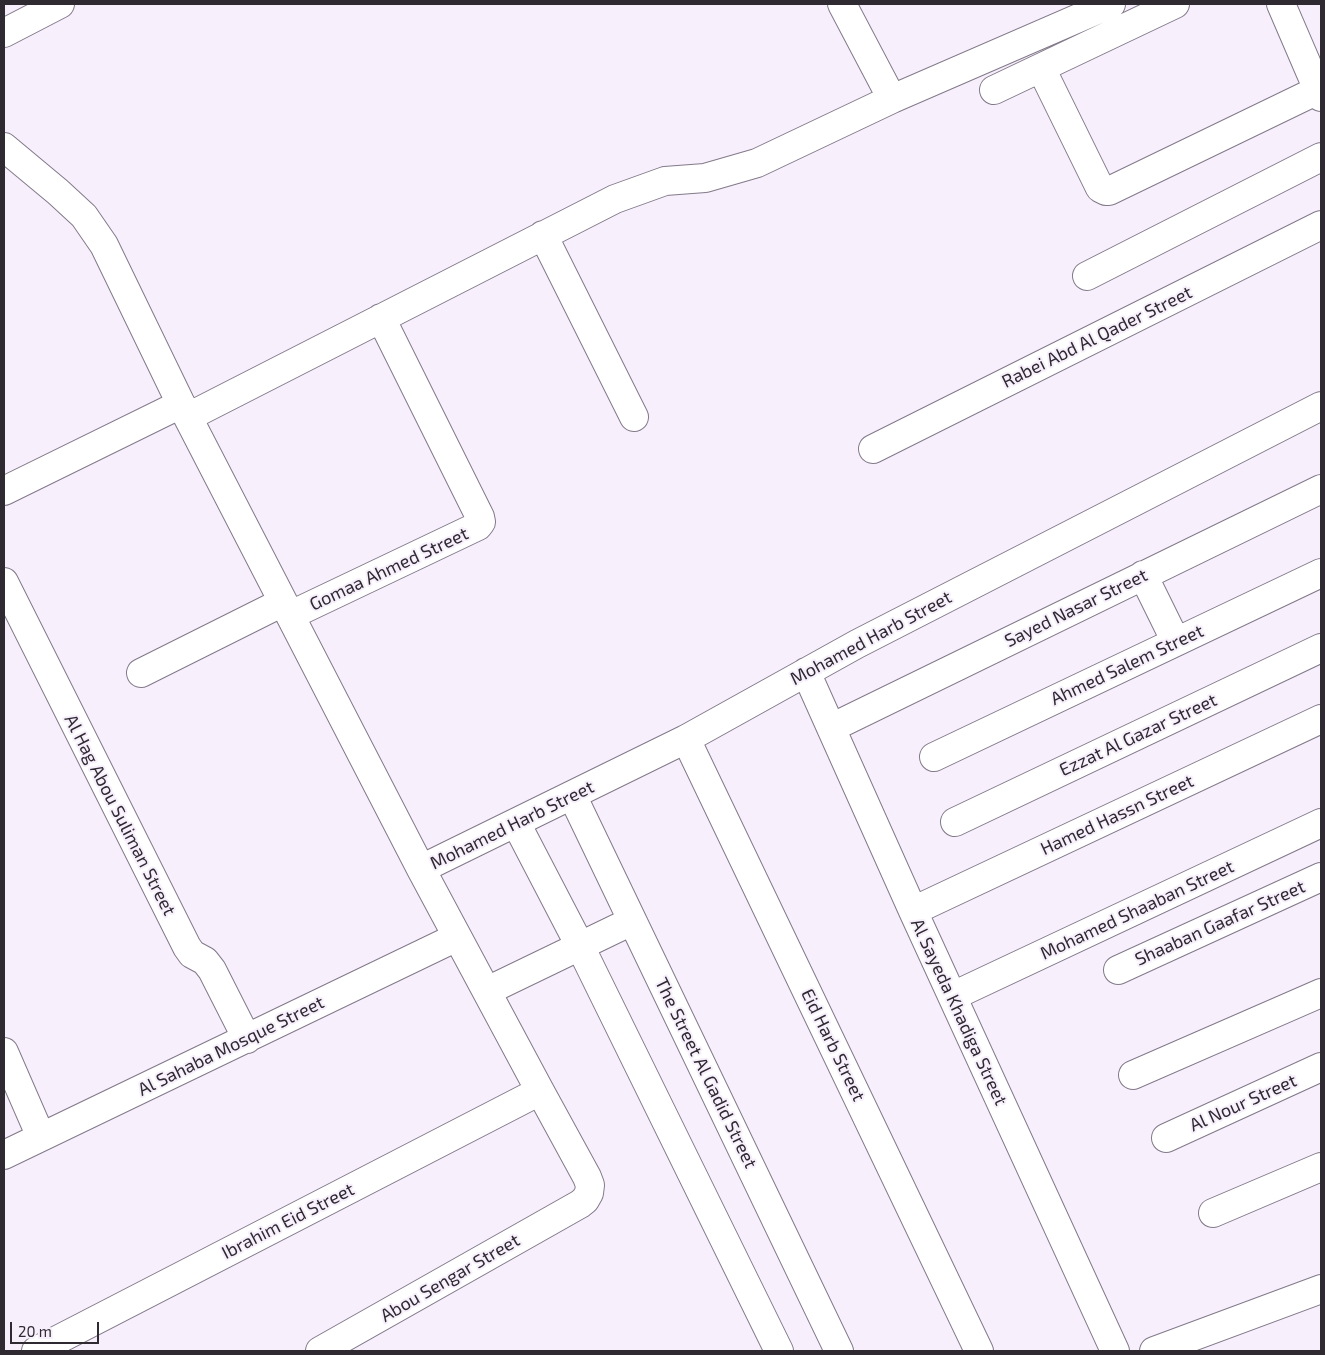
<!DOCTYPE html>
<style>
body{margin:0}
#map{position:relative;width:1325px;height:1355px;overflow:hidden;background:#f7f0fc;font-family:"Exo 2",sans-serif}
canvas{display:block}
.frame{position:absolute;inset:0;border:5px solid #2f2a32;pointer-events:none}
.scale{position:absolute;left:10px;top:1322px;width:89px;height:22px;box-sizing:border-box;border:2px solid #2f2a32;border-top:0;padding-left:6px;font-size:15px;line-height:18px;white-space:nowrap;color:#2f2a32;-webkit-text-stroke:4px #f7f0fc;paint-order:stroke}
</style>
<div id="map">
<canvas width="1325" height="1355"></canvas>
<div class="frame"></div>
<div class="scale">20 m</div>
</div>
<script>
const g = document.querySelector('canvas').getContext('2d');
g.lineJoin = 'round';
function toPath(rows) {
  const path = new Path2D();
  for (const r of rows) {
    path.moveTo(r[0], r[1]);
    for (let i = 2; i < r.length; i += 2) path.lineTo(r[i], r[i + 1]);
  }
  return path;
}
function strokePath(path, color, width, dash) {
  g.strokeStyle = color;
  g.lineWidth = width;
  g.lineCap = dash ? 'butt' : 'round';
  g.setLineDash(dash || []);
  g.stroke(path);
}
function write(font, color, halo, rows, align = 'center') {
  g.font = font + ' "Exo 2",sans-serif';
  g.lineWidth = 4;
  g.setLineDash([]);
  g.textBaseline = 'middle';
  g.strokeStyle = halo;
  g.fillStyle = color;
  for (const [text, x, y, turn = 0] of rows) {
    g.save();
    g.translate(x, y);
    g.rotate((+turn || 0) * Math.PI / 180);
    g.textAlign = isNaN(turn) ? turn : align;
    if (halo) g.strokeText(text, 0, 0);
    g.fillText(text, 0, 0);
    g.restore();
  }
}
const minor = toPath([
 [842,4,892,99],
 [1281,4,1321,97],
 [4,33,60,4],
 [1041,68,1100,188,1106,191,1109,191,1318,90],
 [994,90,1175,4],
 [4,147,58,192,84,216,104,245,181,404,421,869,540,1091,587,1177,590,1185,589,1193,585,1200,580,1204,320,1351],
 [543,235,634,417],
 [1087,276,1321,157],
 [188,417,615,199,665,181,705,178,757,163,892,99,1111,4],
 [873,449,1321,225],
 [4,491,181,404],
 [1143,575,1176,642],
 [4,582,187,947,192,954,205,961,212,970,247,1039],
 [291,615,478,526,481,522,480,517,381,318],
 [806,672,913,911,1115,1351],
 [141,673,283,602],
 [831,728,1321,489],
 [686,739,979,1351],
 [934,757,1321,573],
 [572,795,839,1351],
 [955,822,1321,648],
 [516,823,580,946,779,1351],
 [421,869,686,739,857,644,1321,406],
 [913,911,1321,719],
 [1118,970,1321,877],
 [487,991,632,921],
 [953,996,1321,823],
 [4,1052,41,1137],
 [1133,1075,1321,993],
 [1166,1138,1321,1067],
 [4,1155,457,937],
 [1213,1213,1321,1167],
 [36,1351,540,1091],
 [1154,1351,1321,1289]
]);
const streetNames = [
 ["Rabei Abd Al Qader Street",1097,337,-26],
 ["Gomaa Ahmed Street",389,569,-25],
 ["Sayed Nasar Street",1076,608,-26],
 ["Mohamed Harb Street",871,638,-28],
 ["Ahmed Salem Street",1127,665,-25],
 ["Ezzat Al Gazar Street",1138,735,-25],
 ["Al Hag Abou Suliman Street",120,815,63],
 ["Hamed Hassn Street",1117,815,-25],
 ["Mohamed Harb Street",512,825,-26],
 ["Mohamed Shaaban Street",1137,910,-25],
 ["Shaaban Gaafar Street",1220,923,-24],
 ["Al Sayeda Khadiga Street",959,1012,65],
 ["Eid Harb Street",833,1045,64],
 ["Al Sahaba Mosque Street",231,1046,-26],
 ["The Street Al Gadid Street",706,1073,64],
 ["Al Nour Street",1243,1103,-24],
 ["Ibrahim Eid Street",288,1221,-27],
 ["Abou Sengar Street",450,1278,-30]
];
strokePath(minor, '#83798a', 30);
strokePath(minor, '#fff', 28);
write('18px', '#2f2a32', '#f7f0fc', streetNames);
</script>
